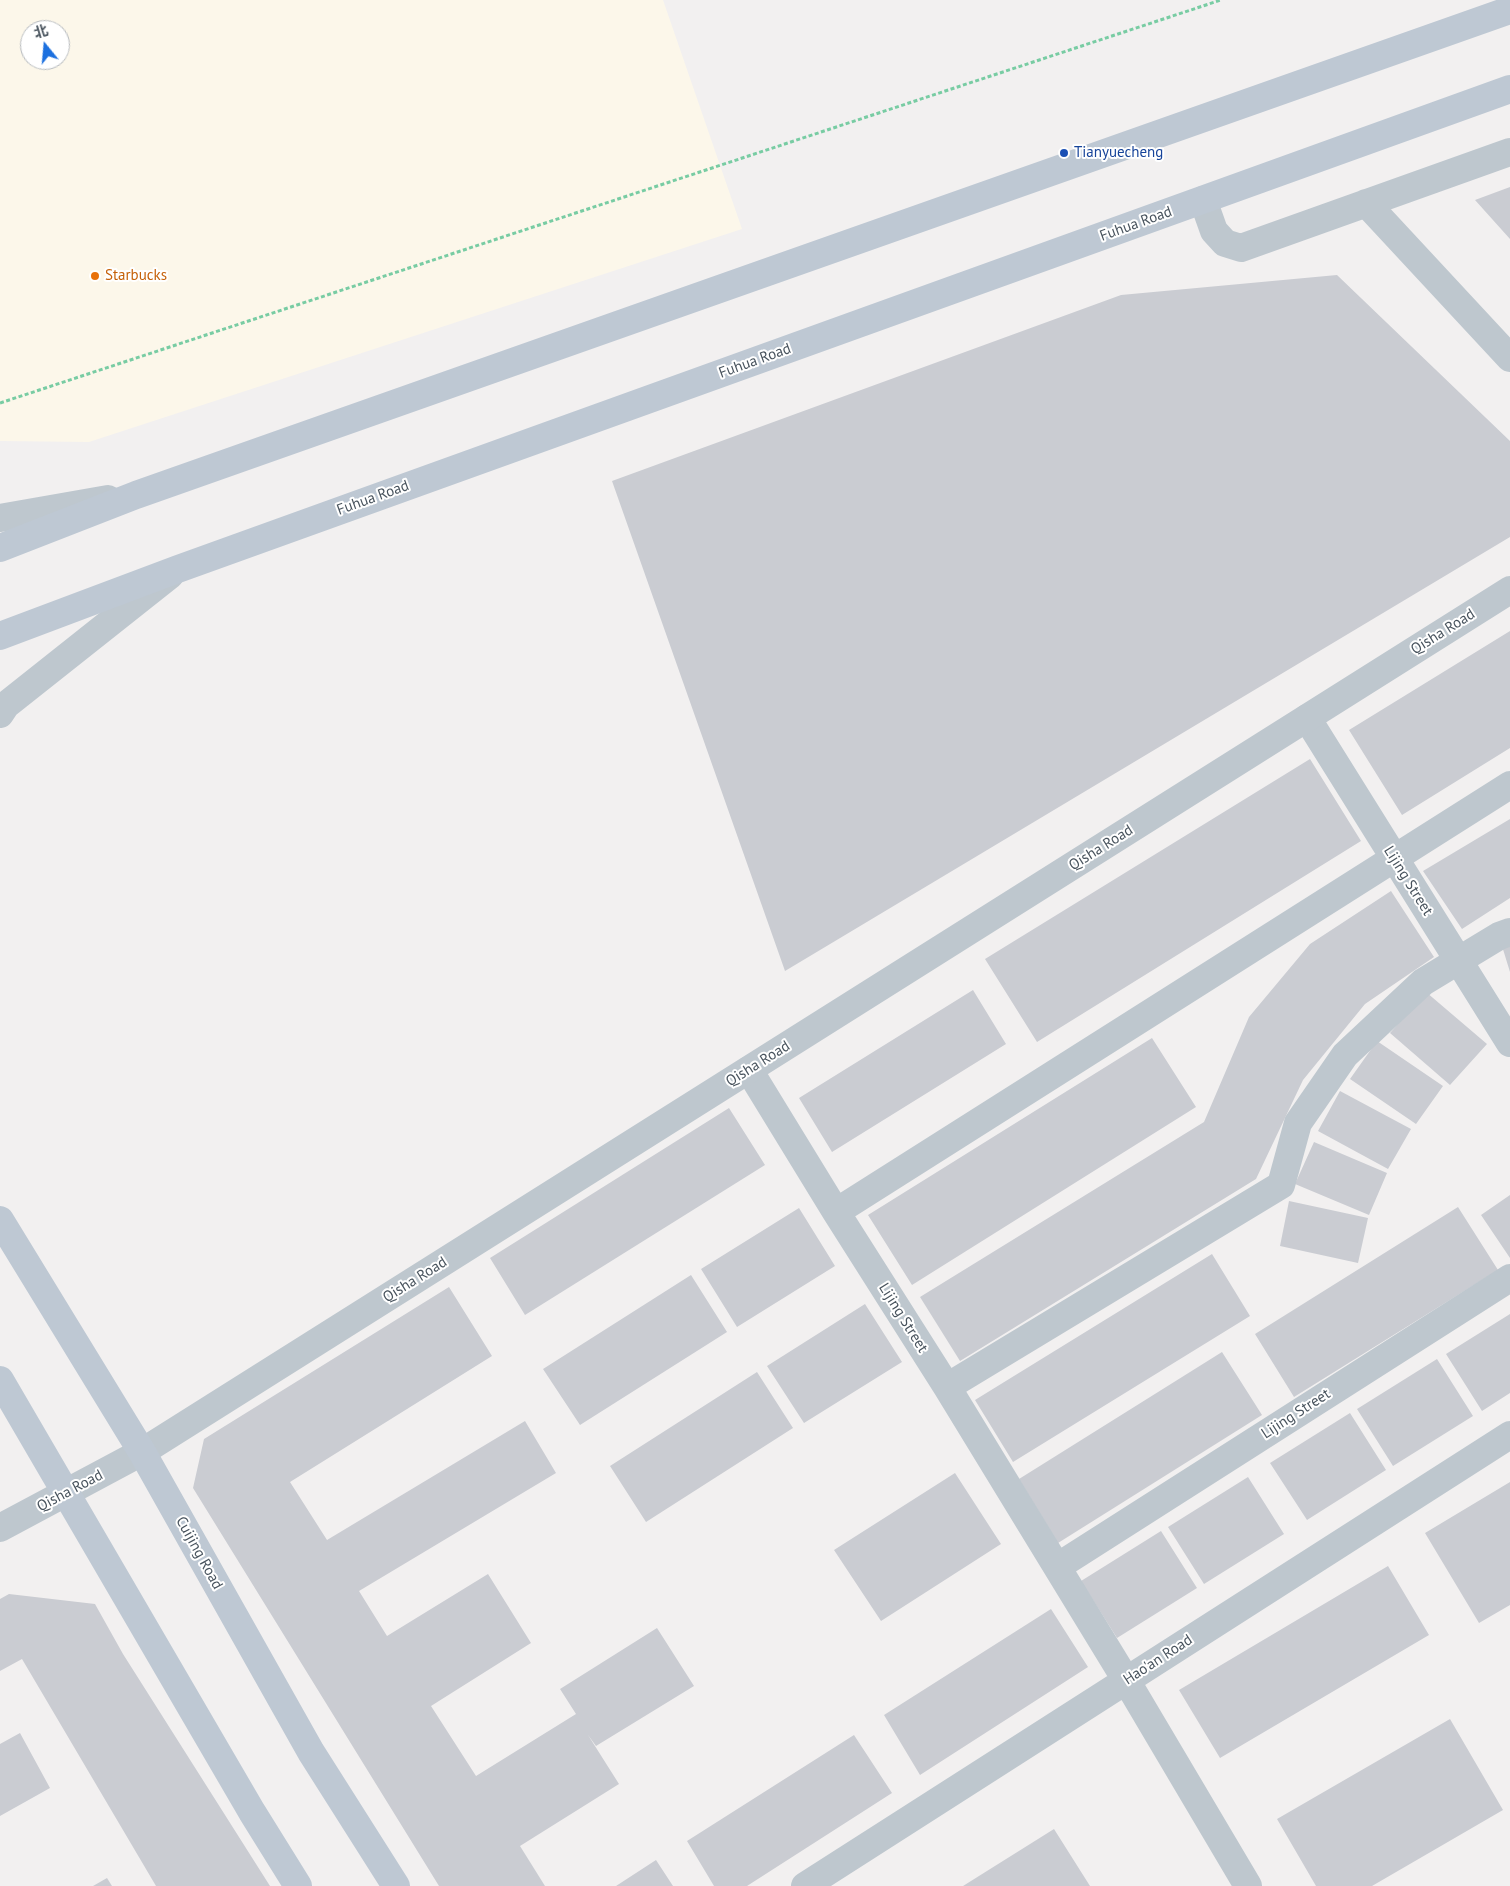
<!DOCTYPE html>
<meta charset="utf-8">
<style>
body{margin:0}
#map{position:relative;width:1510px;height:1886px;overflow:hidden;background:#f2f0f0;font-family:"PT Sans","Noto Sans SC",sans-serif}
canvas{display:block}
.north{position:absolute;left:20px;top:20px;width:50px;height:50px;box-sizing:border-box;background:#fff;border:1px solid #b6babe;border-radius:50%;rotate:343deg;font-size:14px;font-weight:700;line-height:20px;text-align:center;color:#48535d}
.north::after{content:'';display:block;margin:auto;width:18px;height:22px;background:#1c70df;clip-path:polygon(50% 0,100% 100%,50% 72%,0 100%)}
</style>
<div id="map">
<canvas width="1510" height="1886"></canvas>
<div class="north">北</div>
</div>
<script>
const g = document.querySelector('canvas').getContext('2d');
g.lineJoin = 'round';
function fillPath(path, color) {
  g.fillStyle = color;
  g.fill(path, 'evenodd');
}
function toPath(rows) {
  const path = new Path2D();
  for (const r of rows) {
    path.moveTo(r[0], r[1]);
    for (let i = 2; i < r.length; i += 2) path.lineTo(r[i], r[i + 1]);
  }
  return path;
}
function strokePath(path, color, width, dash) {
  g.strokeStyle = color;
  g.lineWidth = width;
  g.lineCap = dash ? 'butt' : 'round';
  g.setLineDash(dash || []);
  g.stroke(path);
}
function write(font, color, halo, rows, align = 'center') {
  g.font = font + ' "PT Sans",sans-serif';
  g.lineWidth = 4;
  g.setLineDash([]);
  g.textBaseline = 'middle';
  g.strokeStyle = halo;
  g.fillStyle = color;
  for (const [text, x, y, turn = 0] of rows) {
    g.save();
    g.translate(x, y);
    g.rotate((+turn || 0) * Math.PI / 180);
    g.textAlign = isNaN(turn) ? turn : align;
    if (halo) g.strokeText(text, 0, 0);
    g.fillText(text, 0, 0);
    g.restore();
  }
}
const commercial = toPath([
 [0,0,663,0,742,229,89,442,0,441],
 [30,30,60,30,60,60,30,60]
]);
const building = toPath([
 [1510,187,1510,239,1475,200],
 [1337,275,1510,441,1510,537,785,971,612,481,1121,295],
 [1510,631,1510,748,1402,815,1349,730],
 [1310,759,1361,841,1037,1042,985,959],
 [1510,819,1510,898,1462,929,1423,871],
 [1391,891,1434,957,1365,1004,1303,1080,1256,1179,960,1361,920,1297,1204,1122,1249,1017,1310,944],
 [1510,944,1510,972,1502,946],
 [973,990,1006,1044,832,1152,799,1098],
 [1426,992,1487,1044,1450,1085,1390,1033],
 [1152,1038,1196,1107,912,1285,868,1215],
 [1377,1041,1443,1086,1416,1124,1350,1079],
 [1340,1091,1411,1129,1388,1169,1318,1131],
 [729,1108,765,1165,525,1315,490,1258],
 [1314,1142,1387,1173,1369,1215,1295,1184],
 [1510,1195,1510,1258,1481,1215],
 [1289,1201,1368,1218,1358,1263,1280,1246],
 [1458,1207,1498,1270,1294,1397,1255,1334],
 [799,1208,835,1266,737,1327,701,1269],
 [1212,1254,1250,1316,1013,1462,975,1400],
 [691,1275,727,1332,580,1425,543,1369],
 [449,1287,492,1356,290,1482,327,1540,525,1421,556,1473,359,1591,387,1636,488,1574,531,1643,431,1706,476,1776,576,1714,560,1689,657,1628,694,1686,596,1746,588,1735,619,1784,520,1846,545,1886,439,1886,193,1488,204,1439],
 [865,1304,902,1362,804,1423,767,1366],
 [1510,1314,1510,1393,1482,1411,1446,1354],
 [1222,1352,1262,1415,1058,1543,1019,1479],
 [1437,1359,1473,1416,1393,1466,1357,1409],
 [757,1372,793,1428,646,1522,610,1466],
 [1350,1413,1386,1470,1307,1520,1270,1463],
 [955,1473,1001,1544,881,1621,834,1550],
 [1248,1477,1284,1534,1204,1584,1168,1527],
 [1510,1482,1510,1605,1479,1623,1425,1533],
 [1161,1531,1197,1588,1117,1638,1081,1581],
 [1388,1566,1429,1635,1220,1758,1179,1690],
 [9,1594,95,1604,123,1654,270,1886,156,1886,22,1659,0,1671,0,1599],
 [1051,1609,1088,1667,920,1775,884,1715],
 [1450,1719,1503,1810,1372,1886,1316,1886,1277,1819],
 [20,1733,50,1788,0,1816,0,1744],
 [854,1735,892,1793,747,1886,714,1886,687,1841],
 [1054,1829,1090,1886,963,1886],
 [656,1860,673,1886,616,1886],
 [107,1878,112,1886,93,1886]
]);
const path = toPath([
 [0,403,1221,0]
]);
const minor = toPath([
 [1203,200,1214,231,1225,243,1241,248,1510,152],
 [1366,203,1510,358],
 [1307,718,1510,1043],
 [749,1070,836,1212,947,1387,1126,1680,1248,1886],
 [836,1212,1510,785],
 [947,1387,1281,1185,1298,1123,1345,1055,1423,982,1499,936,1510,932],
 [1057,1567,1510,1278],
 [805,1886,1510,1435]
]);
const tertiary = toPath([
 [0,518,108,499],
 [0,714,6,705,170,575],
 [0,1528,142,1452,1510,590]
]);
const secondary = toPath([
 [0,548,136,495,1510,10],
 [0,636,178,569,1510,89],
 [0,1220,142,1452,311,1752,396,1886],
 [0,1380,252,1812,298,1886]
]);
const markers = [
 [1064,153,5,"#1a4fb4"],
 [95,276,5,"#e8710a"]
];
const transitNames = [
 ["Tianyuecheng",1074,153]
];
const streetNames = [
 ["Fuhua Road",1136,224,-20],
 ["Fuhua Road",755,361,-20],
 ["Fuhua Road",373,498,-20],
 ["Qisha Road",1443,632,-32],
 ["Qisha Road",1101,848,-32],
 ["Lijing Street",1408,881,58],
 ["Qisha Road",758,1064,-32],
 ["Qisha Road",415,1280,-32],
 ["Lijing Street",903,1318,58],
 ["Lijing Street",1296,1414,-33],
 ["Qisha Road",70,1491,-28],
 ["Cuijing Road",199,1553,61],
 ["Hao'an Road",1158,1660,-33]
];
const foodNames = [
 ["Starbucks",105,276]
];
fillPath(commercial, '#fcf7ea');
fillPath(building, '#caccd2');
strokePath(path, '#78cca3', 3, [4, 2.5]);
strokePath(minor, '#bec7ce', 28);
strokePath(tertiary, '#bec7ce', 28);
strokePath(secondary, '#bec8d3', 28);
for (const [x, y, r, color] of markers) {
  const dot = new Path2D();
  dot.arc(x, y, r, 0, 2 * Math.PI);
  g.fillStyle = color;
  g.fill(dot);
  strokePath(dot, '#fff', 2);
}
write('15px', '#164399', '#fff', transitNames, 'left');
write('15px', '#48535d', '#fff', streetNames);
write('15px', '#c56008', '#fff', foodNames, 'left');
</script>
